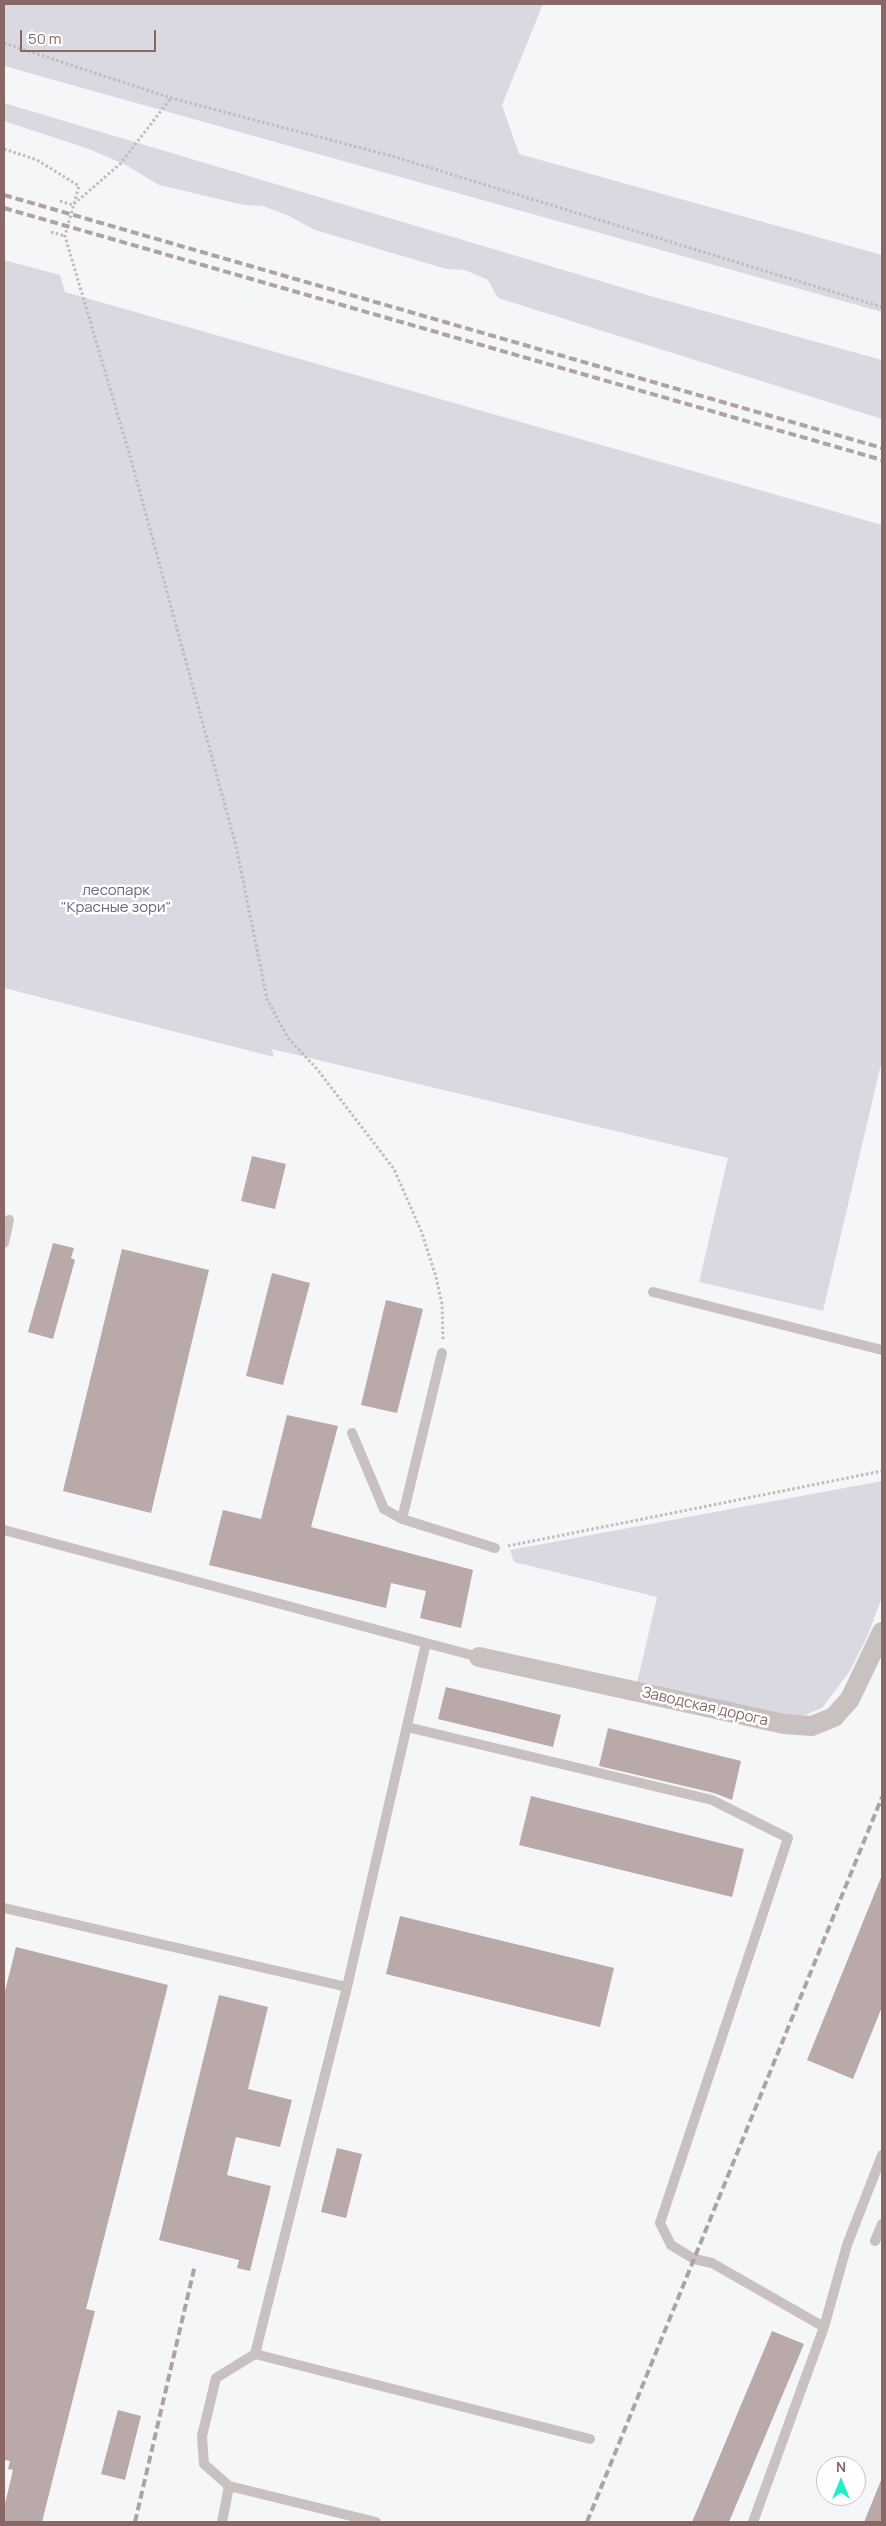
<!DOCTYPE html>
<meta charset="utf-8">
<style>
body{margin:0}
#map{position:relative;width:886px;height:2526px;overflow:hidden;background:#f5f6f8;font-family:Manrope,sans-serif}
canvas{display:block}
.frame{position:absolute;inset:0;border:5px solid #886765;pointer-events:none}
.north{position:absolute;left:816px;top:2456px;width:50px;height:50px;box-sizing:border-box;background:#fff;border:1px solid #cfc2c1;border-radius:50%;rotate:0deg;font-size:14px;font-weight:700;line-height:20px;text-align:center;color:#886765}
.north::after{content:'';display:block;margin:auto;width:18px;height:22px;background:#1eeece;clip-path:polygon(50% 0,100% 100%,50% 72%,0 100%)}
.scale{position:absolute;left:20px;top:30px;width:136px;height:22px;box-sizing:border-box;border:2px solid #886765;border-top:0;padding-left:6px;font-size:15px;line-height:18px;white-space:nowrap;color:#886765;-webkit-text-stroke:4px #fff;paint-order:stroke}
</style>
<div id="map">
<canvas width="886" height="2526"></canvas>
<div class="frame"></div>
<div class="north">N</div>
<div class="scale">50 m</div>
</div>
<script>
const g = document.querySelector('canvas').getContext('2d');
g.lineJoin = 'round';
function fillPath(path, color) {
  g.fillStyle = color;
  g.fill(path, 'evenodd');
}
function toPath(rows) {
  const path = new Path2D();
  for (const r of rows) {
    path.moveTo(r[0], r[1]);
    for (let i = 2; i < r.length; i += 2) path.lineTo(r[i], r[i + 1]);
  }
  return path;
}
function strokePath(path, color, width, dash) {
  g.strokeStyle = color;
  g.lineWidth = width;
  g.lineCap = dash ? 'butt' : 'round';
  g.setLineDash(dash || []);
  g.stroke(path);
}
function write(font, color, halo, rows, align = 'center') {
  g.font = font + ' Manrope,sans-serif';
  g.lineWidth = 5;
  g.setLineDash([]);
  g.textBaseline = 'middle';
  g.strokeStyle = halo;
  g.fillStyle = color;
  for (const [text, x, y, turn = 0] of rows) {
    g.save();
    g.translate(x, y);
    g.rotate((+turn || 0) * Math.PI / 180);
    g.textAlign = isNaN(turn) ? turn : align;
    if (halo) g.strokeText(text, 0, 0);
    g.fillText(text, 0, 0);
    g.restore();
  }
}
const green = toPath([
 [4,4,543,4,502,105,519,154,882,255,882,312,4,66],
 [4,103,654,297,882,360,882,419,498,298,488,280,465,270,446,269,315,230,289,216,263,206,244,205,159,185,126,165,89,149,4,121],
 [4,260,60,275,65,292,882,525,882,1060,823,1311,699,1282,728,1158,272,1049,274,1057,4,988],
 [882,1481,882,1597,868,1635,850,1671,822,1708,805,1715,782,1717,637,1683,657,1597,514,1562,510,1550]
]);
const building = toPath([
 [252,1156,286,1164,275,1209,241,1201],
 [53,1243,74,1248,71,1258,75,1260,53,1339,28,1332],
 [122,1249,209,1270,151,1513,63,1491],
 [272,1273,310,1283,283,1385,246,1376],
 [386,1300,423,1309,397,1413,361,1405],
 [287,1415,338,1426,311,1527,473,1570,461,1628,420,1618,426,1591,391,1583,386,1608,209,1565,223,1510,261,1519],
 [446,1687,561,1715,553,1747,438,1719],
 [608,1728,741,1761,732,1800,714,1793,599,1766],
 [531,1796,744,1849,732,1897,519,1845],
 [882,1875,882,2007,853,2079,807,2060],
 [400,1916,614,1968,600,2027,386,1974],
 [16,1947,168,1985,86,2309,95,2311,42,2522,4,2522,4,2508,13,2470,8,2469,10,2461,4,2460,4,1995],
 [219,1995,268,2007,248,2089,292,2100,280,2147,236,2137,227,2175,271,2186,250,2271,237,2268,239,2260,159,2240],
 [337,2148,362,2154,346,2218,321,2212],
 [772,2331,804,2344,729,2522,692,2522],
 [118,2410,141,2416,125,2480,101,2474],
 [882,2478,882,2522,864,2522]
]);
const path = toPath([
 [4,43,171,98,395,157,882,307],
 [4,149,37,160,79,186,65,236,132,463,236,846,267,999,288,1038,317,1069,394,1169,422,1233,436,1277,442,1304,443,1340],
 [60,201,73,205],
 [74,204,120,164,171,98],
 [51,232,65,236],
 [508,1546,882,1471]
]);
const service = toPath([
 [4,1243,9,1220],
 [653,1292,882,1350],
 [352,1433,384,1509,402,1519,495,1548],
 [402,1519,442,1353],
 [4,1530,426,1643,347,1987,4,1908],
 [426,1643,479,1657],
 [407,1727,712,1800,788,1838,660,2223,671,2245,694,2259,712,2263,824,2327,753,2522],
 [875,2241,882,2224],
 [824,2327,847,2245,882,2155],
 [255,2354,347,1987],
 [229,2486,376,2522],
 [222,2522,229,2486,204,2464,202,2436,216,2378,255,2354,590,2439]
]);
const minor = toPath([
 [479,1657,784,1724,812,1726,834,1717,850,1699,882,1632]
]);
const rail = toPath([
 [4,195,882,448],
 [4,208,882,460],
 [135,2522,195,2265],
 [587,2522,882,1797]
]);
const parkNames = [
 ["лесопарк",116,891],
 ["\"Красные зори\"",116,908]
];
const streetNames = [
 ["Заводская дорога",705,1707,13]
];
fillPath(green, '#dad9e2');
fillPath(building, '#b9a9a9');
strokePath(path, '#c1bbba', 3, [2.5, 2.5]);
strokePath(service, '#c9c1c0', 10);
strokePath(minor, '#c9c1c0', 20);
strokePath(rail, '#afa2a1', 4, [8, 4]);
write('15px', '#6f647f', '#fff', parkNames);
write('15px', '#886765', '#fff', streetNames);
</script>
